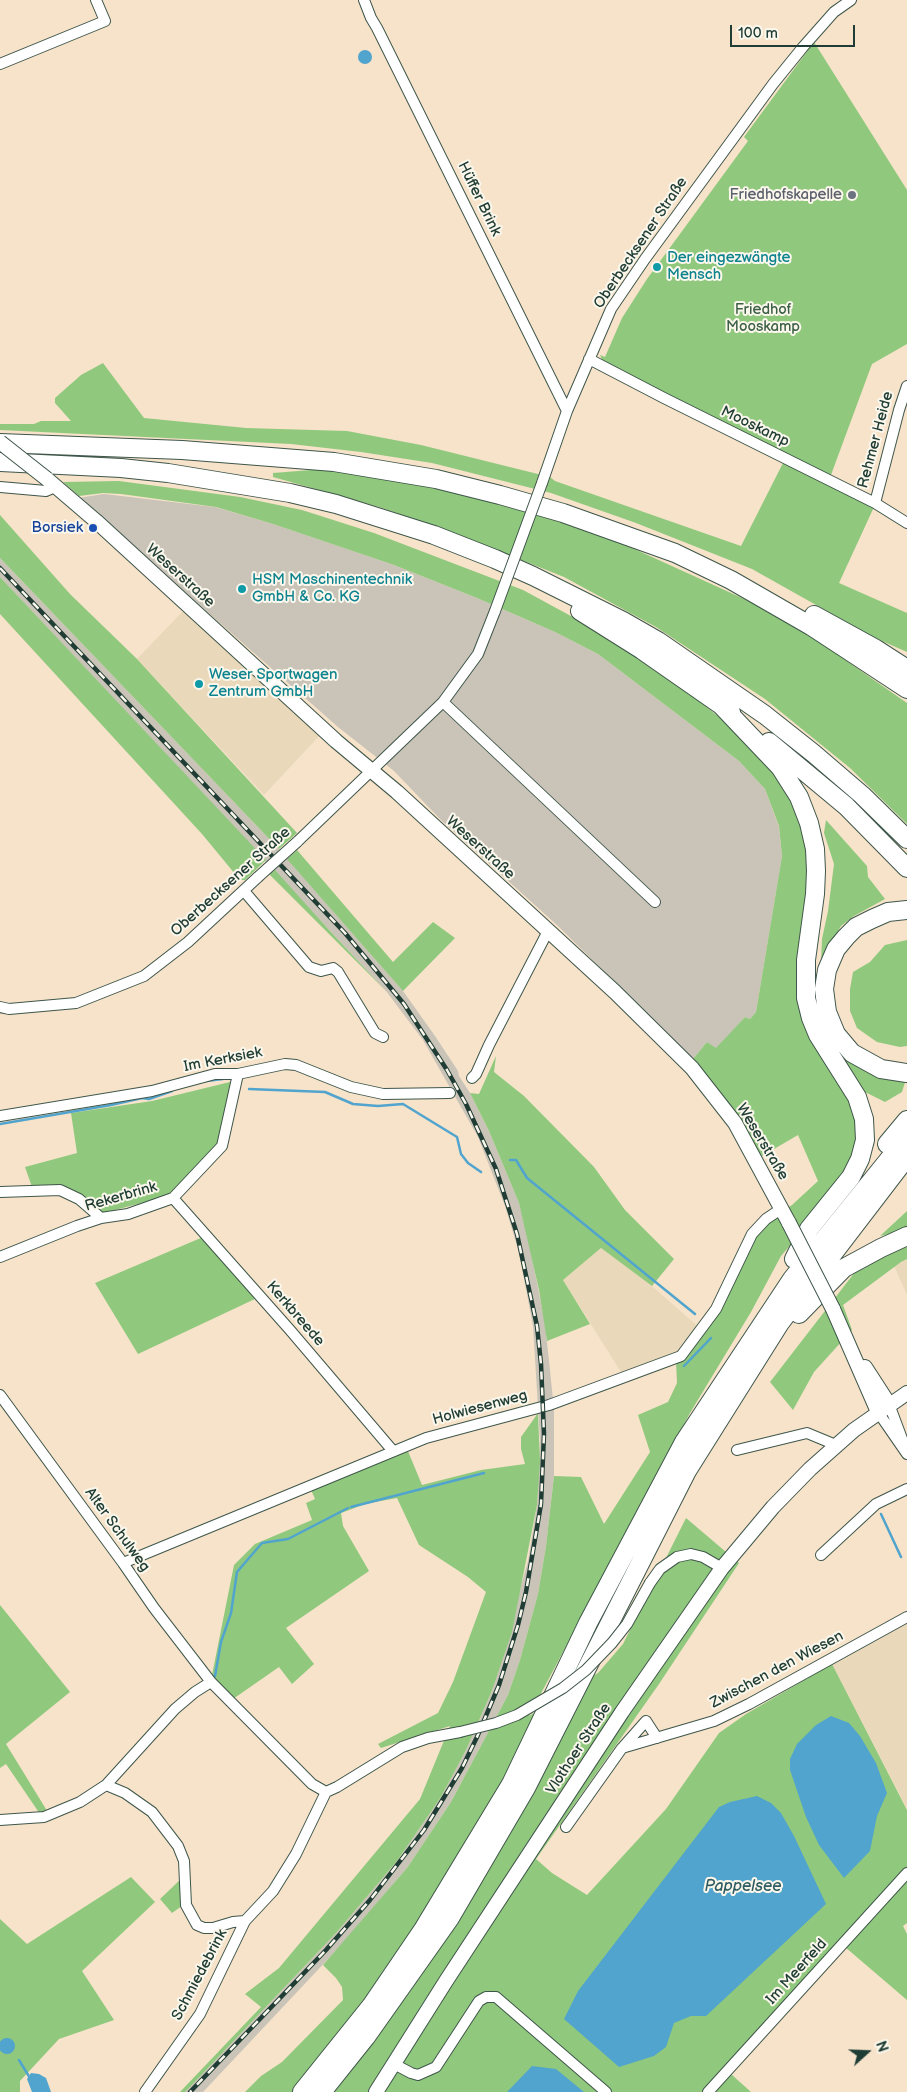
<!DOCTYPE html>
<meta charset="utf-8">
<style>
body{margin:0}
#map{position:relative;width:907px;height:2092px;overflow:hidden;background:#f6e3ca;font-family:"Balsamiq Sans",sans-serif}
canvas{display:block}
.north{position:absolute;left:842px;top:2027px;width:50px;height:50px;-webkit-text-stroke:4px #fbf7ec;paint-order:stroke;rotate:70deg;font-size:14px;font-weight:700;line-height:20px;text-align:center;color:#1f3d34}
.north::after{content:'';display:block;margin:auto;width:18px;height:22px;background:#1f3d34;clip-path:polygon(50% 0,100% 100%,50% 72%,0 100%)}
.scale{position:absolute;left:730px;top:25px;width:125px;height:22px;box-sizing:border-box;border:2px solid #1f3d34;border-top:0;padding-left:6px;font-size:15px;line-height:18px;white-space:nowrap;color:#1f3d34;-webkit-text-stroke:4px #fbf7ec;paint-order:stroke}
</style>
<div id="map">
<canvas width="907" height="2092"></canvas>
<div class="north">N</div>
<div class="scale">100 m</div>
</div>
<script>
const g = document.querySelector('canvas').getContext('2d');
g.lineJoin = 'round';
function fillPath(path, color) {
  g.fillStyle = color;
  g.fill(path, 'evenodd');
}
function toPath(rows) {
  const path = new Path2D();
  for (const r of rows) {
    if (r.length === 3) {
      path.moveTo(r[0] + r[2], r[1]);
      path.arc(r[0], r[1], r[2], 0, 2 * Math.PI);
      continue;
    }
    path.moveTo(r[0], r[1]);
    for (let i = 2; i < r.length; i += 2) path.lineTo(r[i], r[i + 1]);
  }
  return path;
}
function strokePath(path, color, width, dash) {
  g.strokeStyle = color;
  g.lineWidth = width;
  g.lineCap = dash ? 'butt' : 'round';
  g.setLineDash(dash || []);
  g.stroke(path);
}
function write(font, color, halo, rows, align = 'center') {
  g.font = font + ' "Balsamiq Sans",sans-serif';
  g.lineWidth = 4;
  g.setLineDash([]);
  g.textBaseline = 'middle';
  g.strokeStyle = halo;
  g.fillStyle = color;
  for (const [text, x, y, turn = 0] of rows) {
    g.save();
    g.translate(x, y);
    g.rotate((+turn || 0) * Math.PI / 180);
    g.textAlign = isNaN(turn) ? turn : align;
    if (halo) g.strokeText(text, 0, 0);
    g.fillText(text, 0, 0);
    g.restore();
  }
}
const built = toPath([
 [184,610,321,734,264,795,137,659],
 [601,1248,652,1286,702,1330,682,1356,626,1380,563,1280],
 [907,1259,907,1295,894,1266],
 [907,1622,907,1806,906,1807,832,1664]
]);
const industrial = toPath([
 [104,494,215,507,273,524,394,565,477,598,555,632,598,654,739,761,765,789,779,827,782,856,756,1012,750,1019,745,1017,716,1049,707,1042,693,1059,558,926,441,820,394,771,338,727,78,498],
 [0,558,279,849,403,991,435,1036,458,1071,459,1076,470,1093,489,1131,519,1203,528,1238,545,1323,554,1409,554,1476,546,1546,538,1594,520,1660,508,1695,451,1802,407,1868,345,1941,203,2092,185,2092,336,1933,397,1861,441,1797,466,1750,491,1693,528,1561,537,1505,540,1440,533,1326,519,1252,505,1206,478,1137,423,1040,386,991,0,577]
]);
const green = toPath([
 [814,42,907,190,907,344,872,364,828,483,874,507,839,583,907,613,907,652,873,637,752,569,636,523,551,493,432,463,361,452,291,444,0,430,0,424,34,424,41,421,71,421,55,403,55,398,81,375,103,363,144,418,246,428,347,431,421,445,550,477,555,481,741,546,784,461,603,362,600,355,605,357,622,318,647,279,748,141,744,137],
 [324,469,402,481,488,501,574,526,630,547,696,577,753,603,815,639,907,703,907,824,850,768,765,699,656,627,564,577,524,561,438,527,379,507,273,477,273,473],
 [119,481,240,497,302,510,374,533,523,590,639,653,759,749,789,787,807,844,808,894,796,974,805,1017,857,1113,859,1140,836,1192,781,1256,751,1312,690,1413,529,1716,598,1673,623,1644,686,1518,739,1563,659,1684,536,1859,552,1873,587,1895,666,1809,719,1733,746,1714,832,1664,907,1810,907,1923,903,1926,907,1934,907,2000,845,1947,731,2074,751,2092,245,2092,261,2076,282,2062,343,2000,342,1987,336,1978,323,1965,407,1868,451,1802,508,1695,520,1660,538,1594,546,1546,554,1476,581,1477,604,1524,650,1452,638,1415,668,1402,677,1383,676,1361,682,1356,753,1240,766,1221,792,1205,818,1181,798,1135,762,1156,693,1059,707,1042,716,1048,745,1017,750,1019,756,1012,782,856,779,826,765,789,739,761,598,654,555,632,477,598,394,565,273,524,216,507,121,494,103,493,79,496,63,482],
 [0,515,70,594,137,659,297,833,279,849,0,558],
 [0,577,266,860,245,880,240,880,202,834,0,614],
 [826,820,867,866,868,877,885,899,854,916,841,926,821,961,822,939,828,911,834,864,824,833],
 [297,850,393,962,433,922,455,938,403,991,287,859],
 [275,870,330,931,386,991,269,874],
 [907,940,907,1046,900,1047,877,1042,857,1028,850,1011,850,989,853,972,870,962,885,945],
 [816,990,836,1043,861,1068,883,1078,906,1079,902,1092,885,1102,863,1091,822,1026,814,998],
 [496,1056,494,1072,524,1096,594,1167,625,1210,674,1259,652,1286,601,1248,563,1280,590,1324,547,1341,539,1290,519,1203,489,1131,470,1093,479,1094],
 [230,1082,231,1111,220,1146,169,1196,103,1213,65,1188,32,1187,25,1167,77,1153,71,1113,152,1101],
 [907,1211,907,1230,880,1236],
 [203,1237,257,1298,138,1354,95,1283],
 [907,1247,907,1259,901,1262,843,1305,852,1330,814,1372,793,1410,770,1382,855,1272,888,1253],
 [538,1413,540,1462,537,1505,512,1632,491,1693,466,1750,441,1797,397,1861,336,1933,189,2088,185,2092,180,2092,261,2007,245,1994,279,1968,420,1799,450,1726,381,1748,378,1744,438,1713,453,1682,486,1592,468,1577,419,1545,397,1498,364,1504,352,1509,341,1513,343,1526,369,1571,286,1628,314,1664,292,1684,279,1667,233,1699,212,1675,234,1565,255,1544,312,1520,306,1503,315,1499,308,1483,405,1444,422,1485,481,1470,525,1464,521,1449,521,1437],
 [0,1605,70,1692,6,1744,49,1814,40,1814,6,1764,0,1768],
 [131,1877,155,1902,82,1971,114,2020,59,2039,20,2081,20,2092,0,2092,0,1919,27,1944],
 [183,1877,182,1906,172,1913,160,1899]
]);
const water = toPath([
 [365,57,7],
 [831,1716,849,1723,860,1736,876,1763,887,1793,877,1816,870,1851,844,1878,819,1845,806,1817,790,1770,790,1759,797,1744,816,1725],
 [757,1796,771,1803,781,1813,794,1836,826,1904,706,2016,691,2016,674,2023,666,2047,654,2056,619,2067,564,2019,578,1991,719,1807,730,1802],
 [7,2046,8],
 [532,2066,556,2069,584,2092,507,2092],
 [31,2073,39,2074,46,2078,51,2092,32,2092,27,2079]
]);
const stream = toPath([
 [206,1081,223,1079],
 [249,1089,325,1092,353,1104,378,1106,403,1104,457,1137,461,1154,468,1163,481,1172],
 [0,1124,111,1105,142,1098,149,1099,172,1091],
 [510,1160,516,1160,527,1178,695,1314],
 [684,1366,711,1338],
 [351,1507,484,1473],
 [881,1514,901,1557],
 [215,1676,221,1642,231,1613,237,1572,262,1543,288,1539,348,1508],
 [19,2060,30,2078]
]);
const street = toPath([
 [364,0,371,18,377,28,567,411],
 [0,64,105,21,96,0],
 [589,359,664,398,875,503,907,523],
 [542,483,567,411,611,309,645,259,773,84,803,47,834,12,851,0],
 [0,487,46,491,55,487],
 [875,503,899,410,907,386],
 [443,702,655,902],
 [297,842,443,702,478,654,495,611],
 [244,891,309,967,321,971,333,968,338,972,375,1033,383,1037],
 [0,1007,9,1009,76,1003,144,976,188,942,258,877],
 [472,1078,476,1074,489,1045,548,931],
 [0,1116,152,1091,215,1074,238,1074,285,1064,296,1065,351,1087,383,1094,450,1093],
 [0,1192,60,1190,79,1199,101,1218],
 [173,1198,290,1330,393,1451],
 [0,1257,77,1226,101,1218,128,1214,173,1198,222,1146,238,1074],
 [0,1395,123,1563,154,1608,211,1682,312,1784,326,1792],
 [889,1404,904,1444],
 [878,1412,907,1454],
 [737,1450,807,1433,836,1445],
 [821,1555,876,1504,907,1489],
 [123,1563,426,1438,549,1405,681,1356,716,1309,752,1234,766,1219,781,1209],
 [650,1583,660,1569,677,1557,691,1554,703,1557,722,1568],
 [623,1747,646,1721,657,1738],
 [106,1785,125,1793,152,1812,178,1846,184,1861,186,1905,197,1925,204,1928,213,1928,233,1922,245,1921],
 [0,1820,44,1817,80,1802,106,1785,175,1709,195,1692,211,1682],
 [566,1827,622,1748,714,1721,749,1704,907,1617],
 [394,2064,411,2073,418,2075,436,2067,479,2001,486,1997,496,1997,606,2092],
 [145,2092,200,2014,245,1921,273,1891,296,1854,326,1792,337,1787,402,1747,428,1738,460,1732],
 [708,2092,907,1873]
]);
const secondary = toPath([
 [47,479,96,521,336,741,397,792,615,992,692,1068,735,1123,789,1223],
 [833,1309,878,1412],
 [865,1367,889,1404],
 [376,2092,446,1981,622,1712,722,1568,773,1507,810,1469,854,1430,907,1393]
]);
const highway = toPath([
 [0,443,182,450,334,462,436,479,500,495,563,513,675,553,731,580,811,626,907,689],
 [0,462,121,468,168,473,290,493,336,504,434,535,495,559,533,576,623,621,658,641,765,715,813,753,862,795,907,839],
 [580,611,642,650,731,712],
 [814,615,876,649,907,669],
 [721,705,780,767,799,797,809,823,815,849,816,871,815,894,806,960,806,998,811,1018,818,1035,857,1097,864,1119,865,1140,860,1159,851,1177,809,1229,794,1259],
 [769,742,846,806,907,868],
 [907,910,888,912,872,919,856,927,846,937,836,949,827,970,824,989,827,1012,836,1034,852,1053,881,1069,907,1073],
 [887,1144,907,1120],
 [799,1314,844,1268,881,1248,907,1236],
 [302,2092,371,2006,424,1928,511,1784,588,1623,684,1442,792,1279,907,1137],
 [322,2092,366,2037,450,1918,526,1788,687,1471,780,1323,907,1157]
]);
const rail = toPath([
 [0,568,309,895,345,933,404,1004,447,1070,466,1104,496,1169,517,1234,537,1326,541,1364,544,1434,541,1504,526,1592,518,1625,499,1685,477,1737,462,1768,424,1830,370,1900,326,1950,190,2092]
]);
const streetBridge = toPath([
 [495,611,542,483],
 [258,877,297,842],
 [460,1732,496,1723,517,1715,563,1688,586,1670,612,1643,627,1624,650,1583]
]);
const secondaryBridge = toPath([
 [0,442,47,479],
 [789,1223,833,1309]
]);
const markers = [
 [852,195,5,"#6b7280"],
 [657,267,5,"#0f9aa8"],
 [93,528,5,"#1a4fb4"],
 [242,589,5,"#0f9aa8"],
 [199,684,5,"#0f9aa8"]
];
const worshipNames = [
 ["Friedhofskapelle",842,195]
];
const streetNames = [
 ["Hüffer Brink",479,199,64],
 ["Oberbecksener Straße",641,243,-56],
 ["Mooskamp",755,427,26],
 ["Rehmer Heide",876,440,-75],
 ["Weserstraße",180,576,42],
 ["Weserstraße",480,848,42],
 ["Oberbecksener Straße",231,882,-42],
 ["Im Kerksiek",223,1060,-11],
 ["Weserstraße",762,1142,59],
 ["Rekerbrink",121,1197,-16],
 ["Kerkbreede",295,1314,49],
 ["Holwiesenweg",480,1408,-15],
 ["Alter Schulweg",117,1530,54],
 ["Zwischen den Wiesen",777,1670,-28],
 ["Vlothoer Straße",579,1749,-57],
 ["Im Meerfeld",797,1972,-48],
 ["Schmiedebrink",200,1975,-62]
];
const cultureNames = [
 ["Der eingezwängte",667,258],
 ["Mensch",667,275],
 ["HSM Maschinentechnik",252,580],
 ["GmbH & Co. KG",252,597],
 ["Weser Sportwagen",209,675],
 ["Zentrum GmbH",209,692]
];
const parkNames = [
 ["Friedhof",763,310],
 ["Mooskamp",763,327]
];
const transitNames = [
 ["Borsiek",83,528]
];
const waterNames = [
 ["Pappelsee",743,1887]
];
fillPath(built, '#e9d9ba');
fillPath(industrial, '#c9c3b8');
fillPath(green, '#90c97d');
fillPath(water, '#51a4cd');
strokePath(stream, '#51a4cd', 2.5);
strokePath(street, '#3f564a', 12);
strokePath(secondary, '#3f564a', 16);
strokePath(highway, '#3f564a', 20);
strokePath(street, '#fff', 10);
strokePath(secondary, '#fff', 14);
strokePath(highway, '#fff', 18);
strokePath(rail, '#1f3d34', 4.5);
strokePath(rail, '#fbf7ec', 2.5, [8]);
strokePath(streetBridge, '#3f564a', 12, []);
strokePath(secondaryBridge, '#3f564a', 16, []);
strokePath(streetBridge, '#fff', 10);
strokePath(secondaryBridge, '#fff', 14);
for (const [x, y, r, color] of markers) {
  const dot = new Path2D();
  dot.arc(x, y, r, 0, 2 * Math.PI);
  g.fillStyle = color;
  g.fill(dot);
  strokePath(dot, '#fbf7ec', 2);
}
write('15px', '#5b616d', '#fbf7ec', worshipNames, 'right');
write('15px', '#1f3d34', '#fbf7ec', streetNames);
write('15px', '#0d838f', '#fbf7ec', cultureNames, 'left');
write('15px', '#3b6046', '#fbf7ec', parkNames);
write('15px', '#164399', '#fbf7ec', transitNames, 'right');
write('italic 16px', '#2e5c62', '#fbf7ec', waterNames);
</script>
